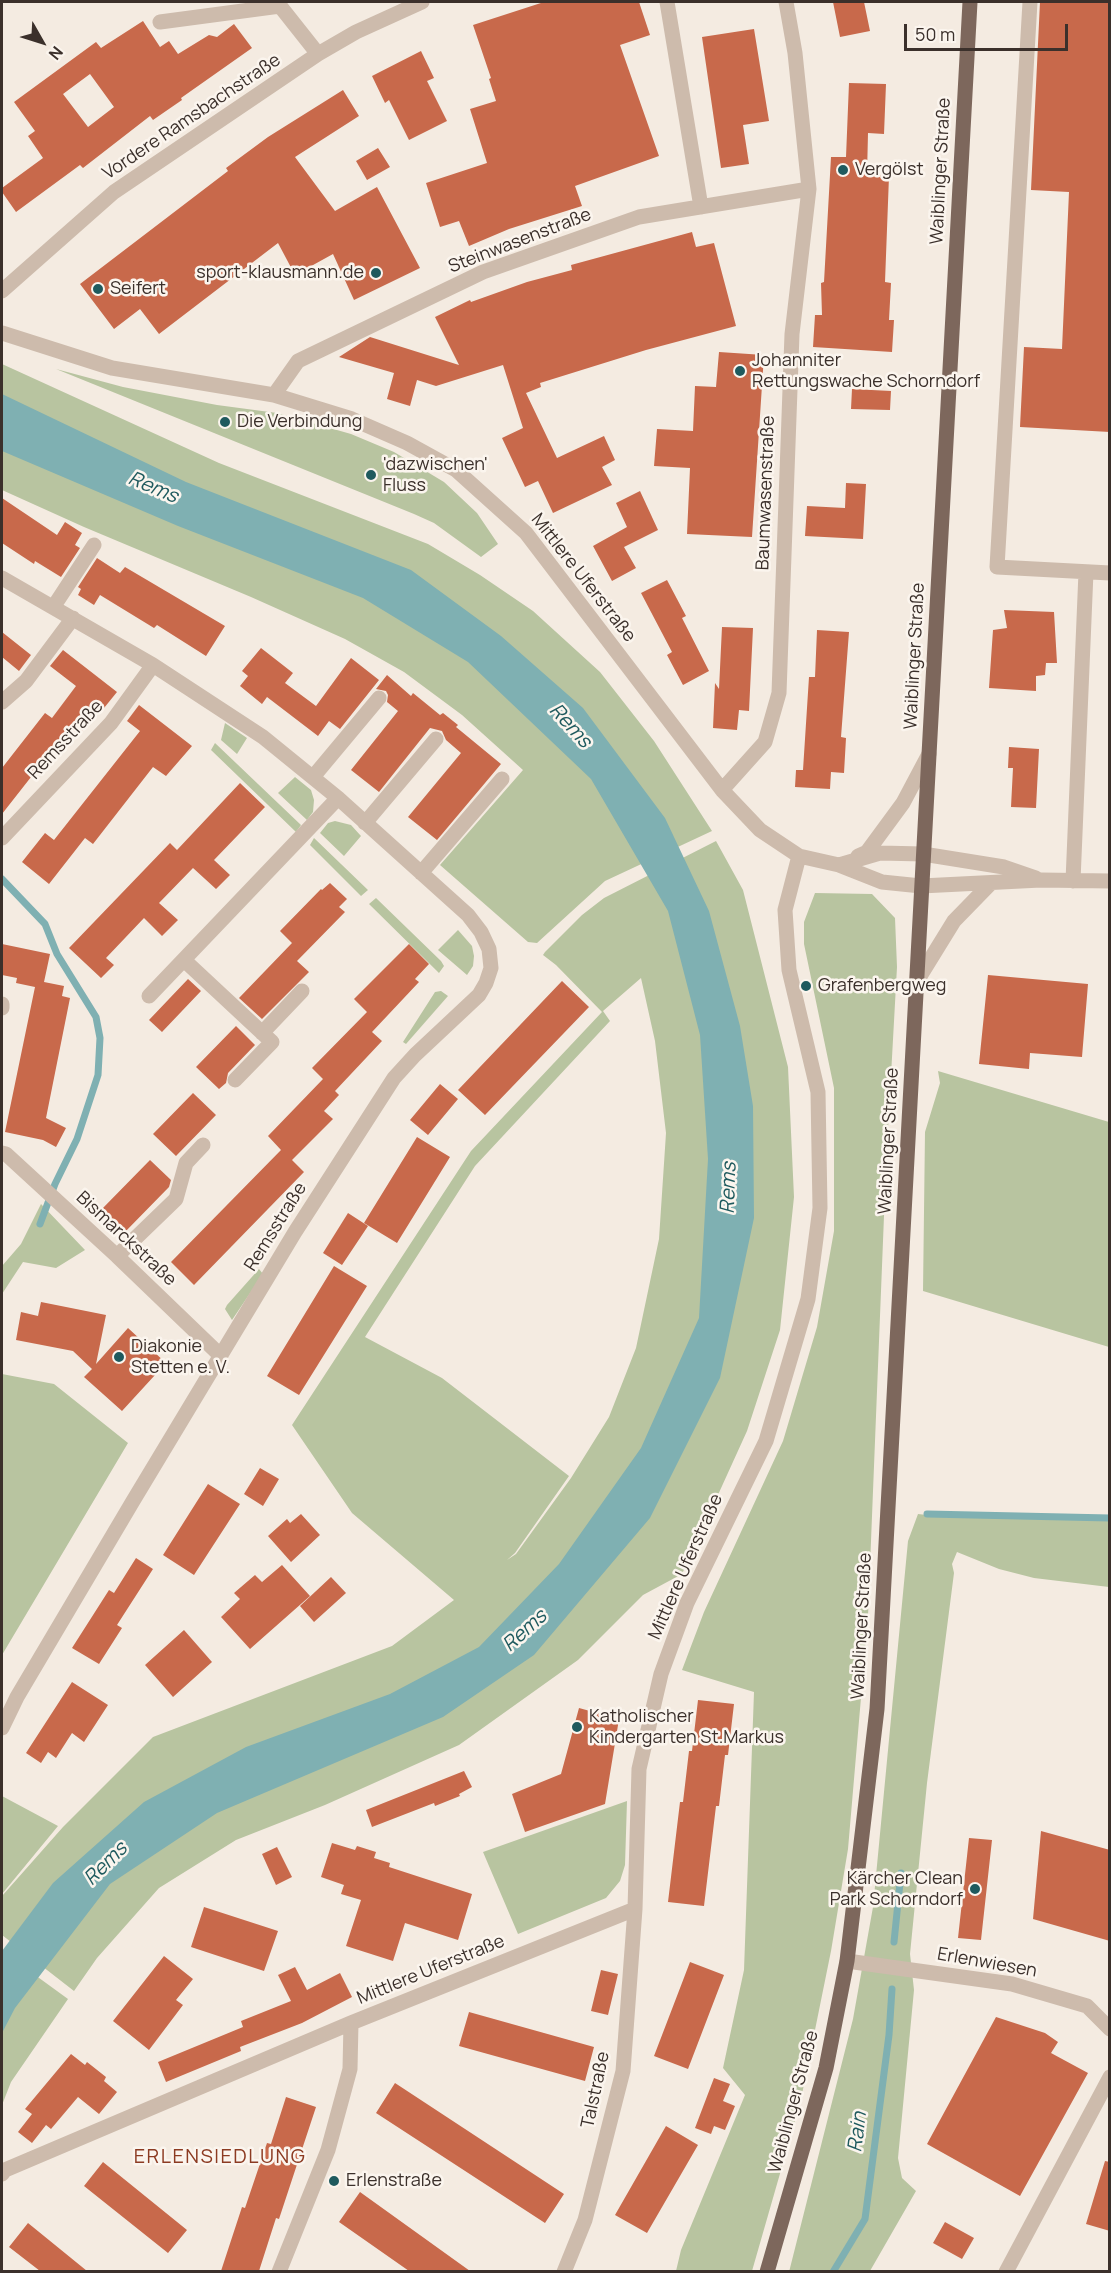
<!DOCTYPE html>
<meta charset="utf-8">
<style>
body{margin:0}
#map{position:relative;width:1111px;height:2273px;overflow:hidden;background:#f4ebe1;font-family:Manrope,sans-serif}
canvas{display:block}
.frame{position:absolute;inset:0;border:3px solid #3b302b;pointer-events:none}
.north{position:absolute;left:12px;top:12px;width:60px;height:60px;-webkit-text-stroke:4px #fbf5ee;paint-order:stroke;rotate:129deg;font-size:16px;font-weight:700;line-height:24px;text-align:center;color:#3b302b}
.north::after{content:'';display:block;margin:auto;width:21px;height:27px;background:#3b302b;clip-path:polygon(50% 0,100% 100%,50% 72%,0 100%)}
.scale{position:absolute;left:904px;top:24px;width:164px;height:27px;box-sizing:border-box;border:3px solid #3b302b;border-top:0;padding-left:8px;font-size:18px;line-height:21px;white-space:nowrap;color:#3b302b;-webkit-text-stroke:4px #fbf5ee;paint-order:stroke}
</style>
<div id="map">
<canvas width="1111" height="2273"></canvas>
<div class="frame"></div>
<div class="north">N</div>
<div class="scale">50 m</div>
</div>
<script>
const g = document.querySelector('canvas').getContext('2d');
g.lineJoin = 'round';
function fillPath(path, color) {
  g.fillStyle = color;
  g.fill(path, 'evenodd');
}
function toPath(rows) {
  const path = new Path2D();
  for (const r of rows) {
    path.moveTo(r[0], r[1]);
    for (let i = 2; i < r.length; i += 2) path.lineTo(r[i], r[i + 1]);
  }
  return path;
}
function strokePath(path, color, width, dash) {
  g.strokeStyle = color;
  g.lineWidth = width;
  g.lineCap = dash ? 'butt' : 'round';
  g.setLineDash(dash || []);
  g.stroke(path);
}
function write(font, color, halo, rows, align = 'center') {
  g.font = font + ' Manrope,sans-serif';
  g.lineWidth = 5;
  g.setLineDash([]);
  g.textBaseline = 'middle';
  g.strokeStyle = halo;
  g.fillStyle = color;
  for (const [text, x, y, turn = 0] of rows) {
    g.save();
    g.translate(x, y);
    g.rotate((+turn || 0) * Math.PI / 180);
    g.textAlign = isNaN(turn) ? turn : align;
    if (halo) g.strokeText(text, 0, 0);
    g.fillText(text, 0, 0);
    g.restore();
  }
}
const green = toPath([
 [2,364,219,463,428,544,480,575,533,611,600,672,654,741,712,831,605,881,537,943,528,942,440,865,523,770,462,715,404,672,345,639,251,597,84,527,2,490],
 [56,369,123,387,217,405,277,413,351,434,394,452,444,482,477,513,498,544,481,557,434,523,414,514],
 [225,723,247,738,237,754,221,740],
 [215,743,301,825,296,832,211,750],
 [295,777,311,790,314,800,313,812,307,820,278,793],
 [335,821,351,825,361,836,344,856,320,833,328,823],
 [314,838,368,890,361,896,310,845],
 [716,841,743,890,788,1067,794,1197,780,1330,747,1431,682,1574,643,1595,578,1660,459,1745,325,1805,236,1840,159,1888,97,1958,74,1991,2,1935,2,1896,63,1827,153,1737,392,1646,454,1600,352,1513,292,1425,471,1151,602,1012,556,965,543,955,545,952,582,915,604,898],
 [641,978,655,1041,666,1133,659,1239,636,1348,609,1417,571,1478,516,1554,507,1560,515,1553,569,1476,442,1378,365,1337,475,1166,610,1021,603,1011],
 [815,893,872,894,895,918,897,967,886,1166,868,1616,848,1849,831,1951,800,2104,752,2271,676,2271,681,2250,745,2095,723,2068,744,1970,754,1692,682,1670,704,1612,783,1441,817,1327,834,1231,834,1088,804,944,804,922],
 [376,898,441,961,444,966,439,973,369,904],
 [458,930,472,946,474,956,473,966,467,975,438,950],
 [441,991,448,996,406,1044,403,1042,435,992],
 [938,1071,1109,1122,1109,1347,923,1291,925,1132,940,1083],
 [41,1204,85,1250,56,1268,23,1262,2,1294,2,1266,21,1244],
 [259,1269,263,1274,232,1320,225,1309,227,1305],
 [2,1374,54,1384,128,1443,2,1655],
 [918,1514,953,1518,1109,1518,1109,1587,1034,1578,999,1569,957,1552,952,1564,954,1573,927,1783,910,1954,914,1990,898,2158,902,2178,916,2191,870,2271,789,2272,853,2019,873,1907,908,1541],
 [2,1796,58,1826,2,1894],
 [627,1801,625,1865,620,1881,606,1898,518,1934,483,1852],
 [2,1951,68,1999,11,2082,2,2105]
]);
const water = toPath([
 [2,394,186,482,411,570,501,636,583,708,665,818,709,911,740,1026,753,1106,754,1218,720,1378,650,1518,534,1655,443,1717,217,1813,110,1884,15,2008,2,2033,2,1951,53,1883,144,1802,246,1747,390,1694,479,1647,559,1564,641,1448,699,1318,708,1159,700,1035,668,911,591,779,468,662,363,598,178,526,2,451]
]);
const stream = toPath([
 [2,879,45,924,57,954,96,1017,100,1038,98,1075,77,1139,55,1184,40,1224],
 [927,1514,1110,1518],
 [894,1942,901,1873],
 [833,2272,865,2219,889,2035,892,1989]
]);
const building = toPath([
 [544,2,639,2,650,35,620,45,659,156,575,186,582,206,509,229,469,246,459,221,440,227,426,183,487,163,470,109,496,101,489,79,491,78,473,25],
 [833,2,864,2,870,31,840,37],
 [1040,2,1110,2,1110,432,1020,427,1024,347,1062,349,1069,192,1031,190],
 [143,21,160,47,169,41,178,54,209,35,217,37,234,24,252,48,181,98,182,100,166,111,153,120,150,116,83,168,80,165,16,212,2,192,2,188,43,158,28,136,35,131,14,102,96,42,101,48],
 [90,74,114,107,88,127,63,94],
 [754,29,769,121,743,125,749,164,721,168,702,37],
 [421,51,434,78,427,81,447,121,409,140,389,100,385,103,372,76],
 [849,83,886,84,884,134,868,133,867,175,889,176,885,282,891,283,889,320,894,320,892,352,813,347,815,315,822,315,821,283,824,282,831,157,846,157],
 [343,90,359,116,295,157,335,211,377,187,420,268,354,300,333,254,295,275,278,243,159,334,140,309,114,329,80,284,228,171,226,168,268,137],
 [378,148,390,167,367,180,356,161],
 [692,232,696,247,714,243,736,326,646,350,540,383,541,387,526,393,557,458,604,436,615,460,602,467,612,485,553,513,538,481,525,487,502,438,523,428,503,365,436,386,417,380,410,406,387,399,394,373,339,357,370,337,459,365,435,317,470,300,471,302,527,282,572,270,571,265],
 [719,352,764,355,752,537,687,534,690,468,654,466,657,429,693,431,695,386,716,387],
 [852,389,891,391,890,410,851,409],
 [846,483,866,484,863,539,805,536,807,506,845,508],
 [640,491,658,530,624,547,636,568,612,581,593,546,627,527,616,503],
 [2,498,57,535,65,522,82,533,75,545,80,548,61,577,35,561,34,564,2,543],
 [97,558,120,573,125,567,225,626,206,656,157,625,154,628,100,595,94,605,78,595,81,589,78,587],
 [667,580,686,616,682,618,709,671,683,685,667,655,672,652,641,593],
 [1004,610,1054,612,1057,663,1046,663,1045,675,1036,676,1036,691,989,688,993,630,1007,628],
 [722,627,753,628,749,711,739,710,737,730,713,728,715,683,719,689],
 [817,630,849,632,841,737,846,738,844,773,831,772,830,789,795,787,796,770,803,770,809,677,815,677],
 [2,632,31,655,19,671,2,657],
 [261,648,293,673,285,683,316,706,351,658,379,680,340,729,329,721,318,736,267,697,262,704,240,686,248,676,242,671],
 [63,650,117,692,104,708,102,706,76,738,72,734,47,766,42,763,2,814,2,768,45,713,52,718,76,686,50,666],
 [387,675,411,696,413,693,440,715,443,713,458,725,456,727,501,764,437,840,408,817,461,753,446,740,442,731,430,728,379,792,351,770,398,711,387,702,388,695,386,691,376,689],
 [139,705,192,746,166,776,153,767,93,844,85,838,49,884,22,862,45,833,54,840,140,731,127,721],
 [1009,747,1039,749,1036,808,1011,807,1013,768,1008,768],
 [240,783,265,807,214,860,230,875,216,889,193,868,159,903,178,920,162,936,144,918,106,958,114,965,101,978,69,948,170,843,177,850],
 [330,883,347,899,339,907,345,912,297,961,309,972,262,1019,239,998,292,943,280,931,321,889,322,890],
 [2,944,50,954,44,982,64,986,62,996,70,998,46,1118,66,1128,56,1147,43,1140,5,1132,35,987,16,983,17,978,2,975],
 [409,944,429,964,415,979,419,982,372,1032,382,1041,335,1091,339,1095,324,1111,333,1119,292,1160,304,1172,194,1285,171,1262,281,1150,268,1136,323,1079,312,1068,367,1012,354,999],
 [988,975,1088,984,1082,1057,1030,1053,1029,1069,979,1064],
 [188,979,201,991,162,1032,149,1020],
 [562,981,589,1007,485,1115,458,1090],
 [236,1026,255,1045,228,1073,226,1083,219,1089,196,1067],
 [440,1084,458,1099,428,1135,410,1120],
 [193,1093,216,1115,176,1156,153,1134],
 [417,1137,450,1157,397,1243,364,1223],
 [150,1160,171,1180,169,1187,124,1233,101,1210],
 [348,1213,368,1226,342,1265,323,1253],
 [334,1266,367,1286,299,1395,267,1376],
 [41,1302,106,1315,96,1364,128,1328,166,1363,122,1411,84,1377,92,1369,73,1351,16,1340,21,1312,38,1316],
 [260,1468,279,1479,263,1506,244,1494],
 [208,1484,240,1504,194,1575,163,1555],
 [301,1514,320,1535,291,1562,268,1536,287,1519,290,1523],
 [136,1558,153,1569,117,1625,122,1628,99,1664,72,1648,109,1590,114,1593],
 [282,1565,310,1596,250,1649,221,1617,240,1599,234,1593,255,1575,262,1582],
 [331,1577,346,1593,314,1622,300,1606],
 [184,1630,212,1662,173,1697,145,1665],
 [72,1682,108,1705,84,1742,72,1733,56,1758,48,1752,41,1763,26,1753],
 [698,1700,734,1704,728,1755,725,1755,719,1806,716,1806,704,1906,668,1902,680,1802,683,1802,689,1751,692,1751],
 [579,1708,619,1719,605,1804,525,1832,512,1794,561,1774],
 [464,1771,472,1787,459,1794,460,1796,435,1806,434,1803,372,1827,366,1810],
 [1041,1831,1110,1850,1110,1941,1033,1919],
 [969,1838,992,1840,981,1940,958,1938],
 [332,1843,355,1850,357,1846,376,1852,374,1858,390,1863,389,1867,472,1894,458,1940,405,1923,393,1961,346,1946,361,1900,341,1894,344,1885,321,1877],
 [277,1847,292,1877,276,1885,262,1854],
 [204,1907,278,1931,264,1971,191,1947],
 [164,1956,193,1979,176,2000,183,2005,149,2050,113,2021],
 [690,1962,724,1975,688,2069,654,2056],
 [295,1967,307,1990,340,1973,352,1997,302,2023,240,2047,241,2051,166,2082,158,2062,243,2027,241,2021,291,2001,278,1975],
 [601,1970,618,1974,608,2015,591,2011],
 [469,2012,594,2047,585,2081,459,2046],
 [996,2017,1045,2033,1058,2042,1051,2053,1088,2073,1020,2196,927,2144],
 [71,2054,85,2065,87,2062,106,2077,104,2081,117,2092,99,2114,78,2097,51,2129,46,2125,32,2143,18,2132,32,2114,25,2109],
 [714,2078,730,2084,723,2101,735,2106,725,2130,714,2126,711,2134,695,2128],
 [395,2083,564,2194,545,2223,376,2113],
 [286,2097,316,2107,279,2219,276,2218,259,2271,221,2271,242,2207,245,2208,267,2143,271,2144],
 [666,2126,698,2145,647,2233,615,2215],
 [1105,2161,1110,2162,1110,2231,1086,2224],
 [103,2162,187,2230,168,2253,84,2186],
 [360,2192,470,2271,409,2271,339,2222],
 [945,2222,974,2238,962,2259,933,2243],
 [28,2223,87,2271,40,2271,9,2247]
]);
const minor = toPath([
 [667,2,701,207],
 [1030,2,997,567,1110,573],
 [160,22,280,6,318,54],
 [2,291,114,192,318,54,356,32,422,2],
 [2,333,112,368,274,395,352,419,407,443,456,470,526,533,722,790,760,830,799,856,839,865,882,882,921,886,1041,880,1110,881],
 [274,395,298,361,483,272,639,217,809,189],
 [2,578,153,665,263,737,338,798,468,915,481,932,489,949,491,968,486,983,479,995,415,1055,394,1078,295,1232,133,1501,17,1697,2,1728],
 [54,606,94,545],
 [2,702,26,681,73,618],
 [313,777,379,698],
 [722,790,765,742,779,693,792,334,809,189,795,53,786,2],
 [365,823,436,739],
 [2,838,111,723,153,665],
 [858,856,867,852,903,803,929,754],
 [839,865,880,853,923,854,1004,867,1036,878],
 [421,873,502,779],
 [1073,881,1086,572],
 [184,960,272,1042,235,1080],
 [917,981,954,921,991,883],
 [149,996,338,798],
 [2,1008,2,1004],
 [262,1033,302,991],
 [2,1153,6,1154,117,1256,221,1356],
 [117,1256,176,1199,186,1163,203,1145],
 [847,1961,1012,1984,1087,2006,1110,2029],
 [2,2174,5,2170,351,2023,635,1909],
 [279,2272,328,2150,350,2069,351,2023],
 [564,2272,585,2220,623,2071,635,1909,639,1769,661,1674,687,1603,766,1441,808,1299,820,1208,818,1092,789,970,785,910,799,856],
 [1006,2272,1110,2077]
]);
const major = toPath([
 [767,2272,826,2068,847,1961,877,1709,970,2]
]);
const markers = [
 [843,170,6,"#1f5a5e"],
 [376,273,6,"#1f5a5e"],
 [98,289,6,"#1f5a5e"],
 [740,371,6,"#1f5a5e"],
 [225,422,6,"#1f5a5e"],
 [371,475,6,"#1f5a5e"],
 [806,986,6,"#1f5a5e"],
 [119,1357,6,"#1f5a5e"],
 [577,1727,6,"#1f5a5e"],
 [975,1889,6,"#1f5a5e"],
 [334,2181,6,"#1f5a5e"]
];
const streetNames = [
 ["Vordere Ramsbachstraße",192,117,-34],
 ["Waiblinger Straße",941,171,-87],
 ["Steinwasenstraße",520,241,-21],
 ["Baumwasenstraße",766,493,-88],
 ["Mittlere Uferstraße",583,578,52],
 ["Waiblinger Straße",915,656,-87],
 ["Remsstraße",66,740,-47],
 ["Waiblinger Straße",889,1141,-87],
 ["Remsstraße",276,1227,-58],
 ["Bismarckstraße",126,1239,43],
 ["Mittlere Uferstraße",686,1567,-66],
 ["Waiblinger Straße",862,1626,-87],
 ["Erlenwiesen",987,1963,10],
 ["Mittlere Uferstraße",431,1970,-22],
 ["Talstraße",596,2090,-78],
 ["Waiblinger Straße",794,2102,-75]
];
const poiNames = [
 ["Vergölst",855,170],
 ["sport-klausmann.de",364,273,"right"],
 ["Seifert",110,289],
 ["Johanniter",752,361],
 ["Rettungswache Schorndorf",752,382],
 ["Die Verbindung",237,422],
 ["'dazwischen'",383,465],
 ["Fluss",383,486],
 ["Grafenbergweg",818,986],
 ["Diakonie",131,1347],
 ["Stetten e. V.",131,1368],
 ["Katholischer",589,1717],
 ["Kindergarten St.Markus",589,1738],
 ["Kärcher Clean",963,1879,"right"],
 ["Park Schorndorf",963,1900,"right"],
 ["Erlenstraße",346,2181]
];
const waterNames = [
 ["Rems",153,488,23],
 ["Rems",570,726,48],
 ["Rems",729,1188,-88],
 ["Rems",525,1631,-42],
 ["Rems",106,1864,-45],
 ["Rain",858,2132,-83]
];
const neighbourhoodNames = [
 ["ERLENSIEDLUNG",220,2157]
];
fillPath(green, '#b8c4a0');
fillPath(water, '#7fb0b2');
strokePath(stream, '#7fb0b2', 7);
fillPath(building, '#c8694b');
strokePath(minor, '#cdbbac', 15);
strokePath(major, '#7d675c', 15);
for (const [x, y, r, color] of markers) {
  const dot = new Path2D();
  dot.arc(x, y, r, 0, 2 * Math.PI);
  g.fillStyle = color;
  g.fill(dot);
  strokePath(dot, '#fbf5ee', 2);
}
write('18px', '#3b302b', '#fbf5ee', streetNames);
write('18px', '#3b302b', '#fbf5ee', poiNames, 'left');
write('italic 20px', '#1f5a5e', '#fbf5ee', waterNames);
g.letterSpacing = '1.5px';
write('20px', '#8c3b22', '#fbf5ee', neighbourhoodNames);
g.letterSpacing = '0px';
</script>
